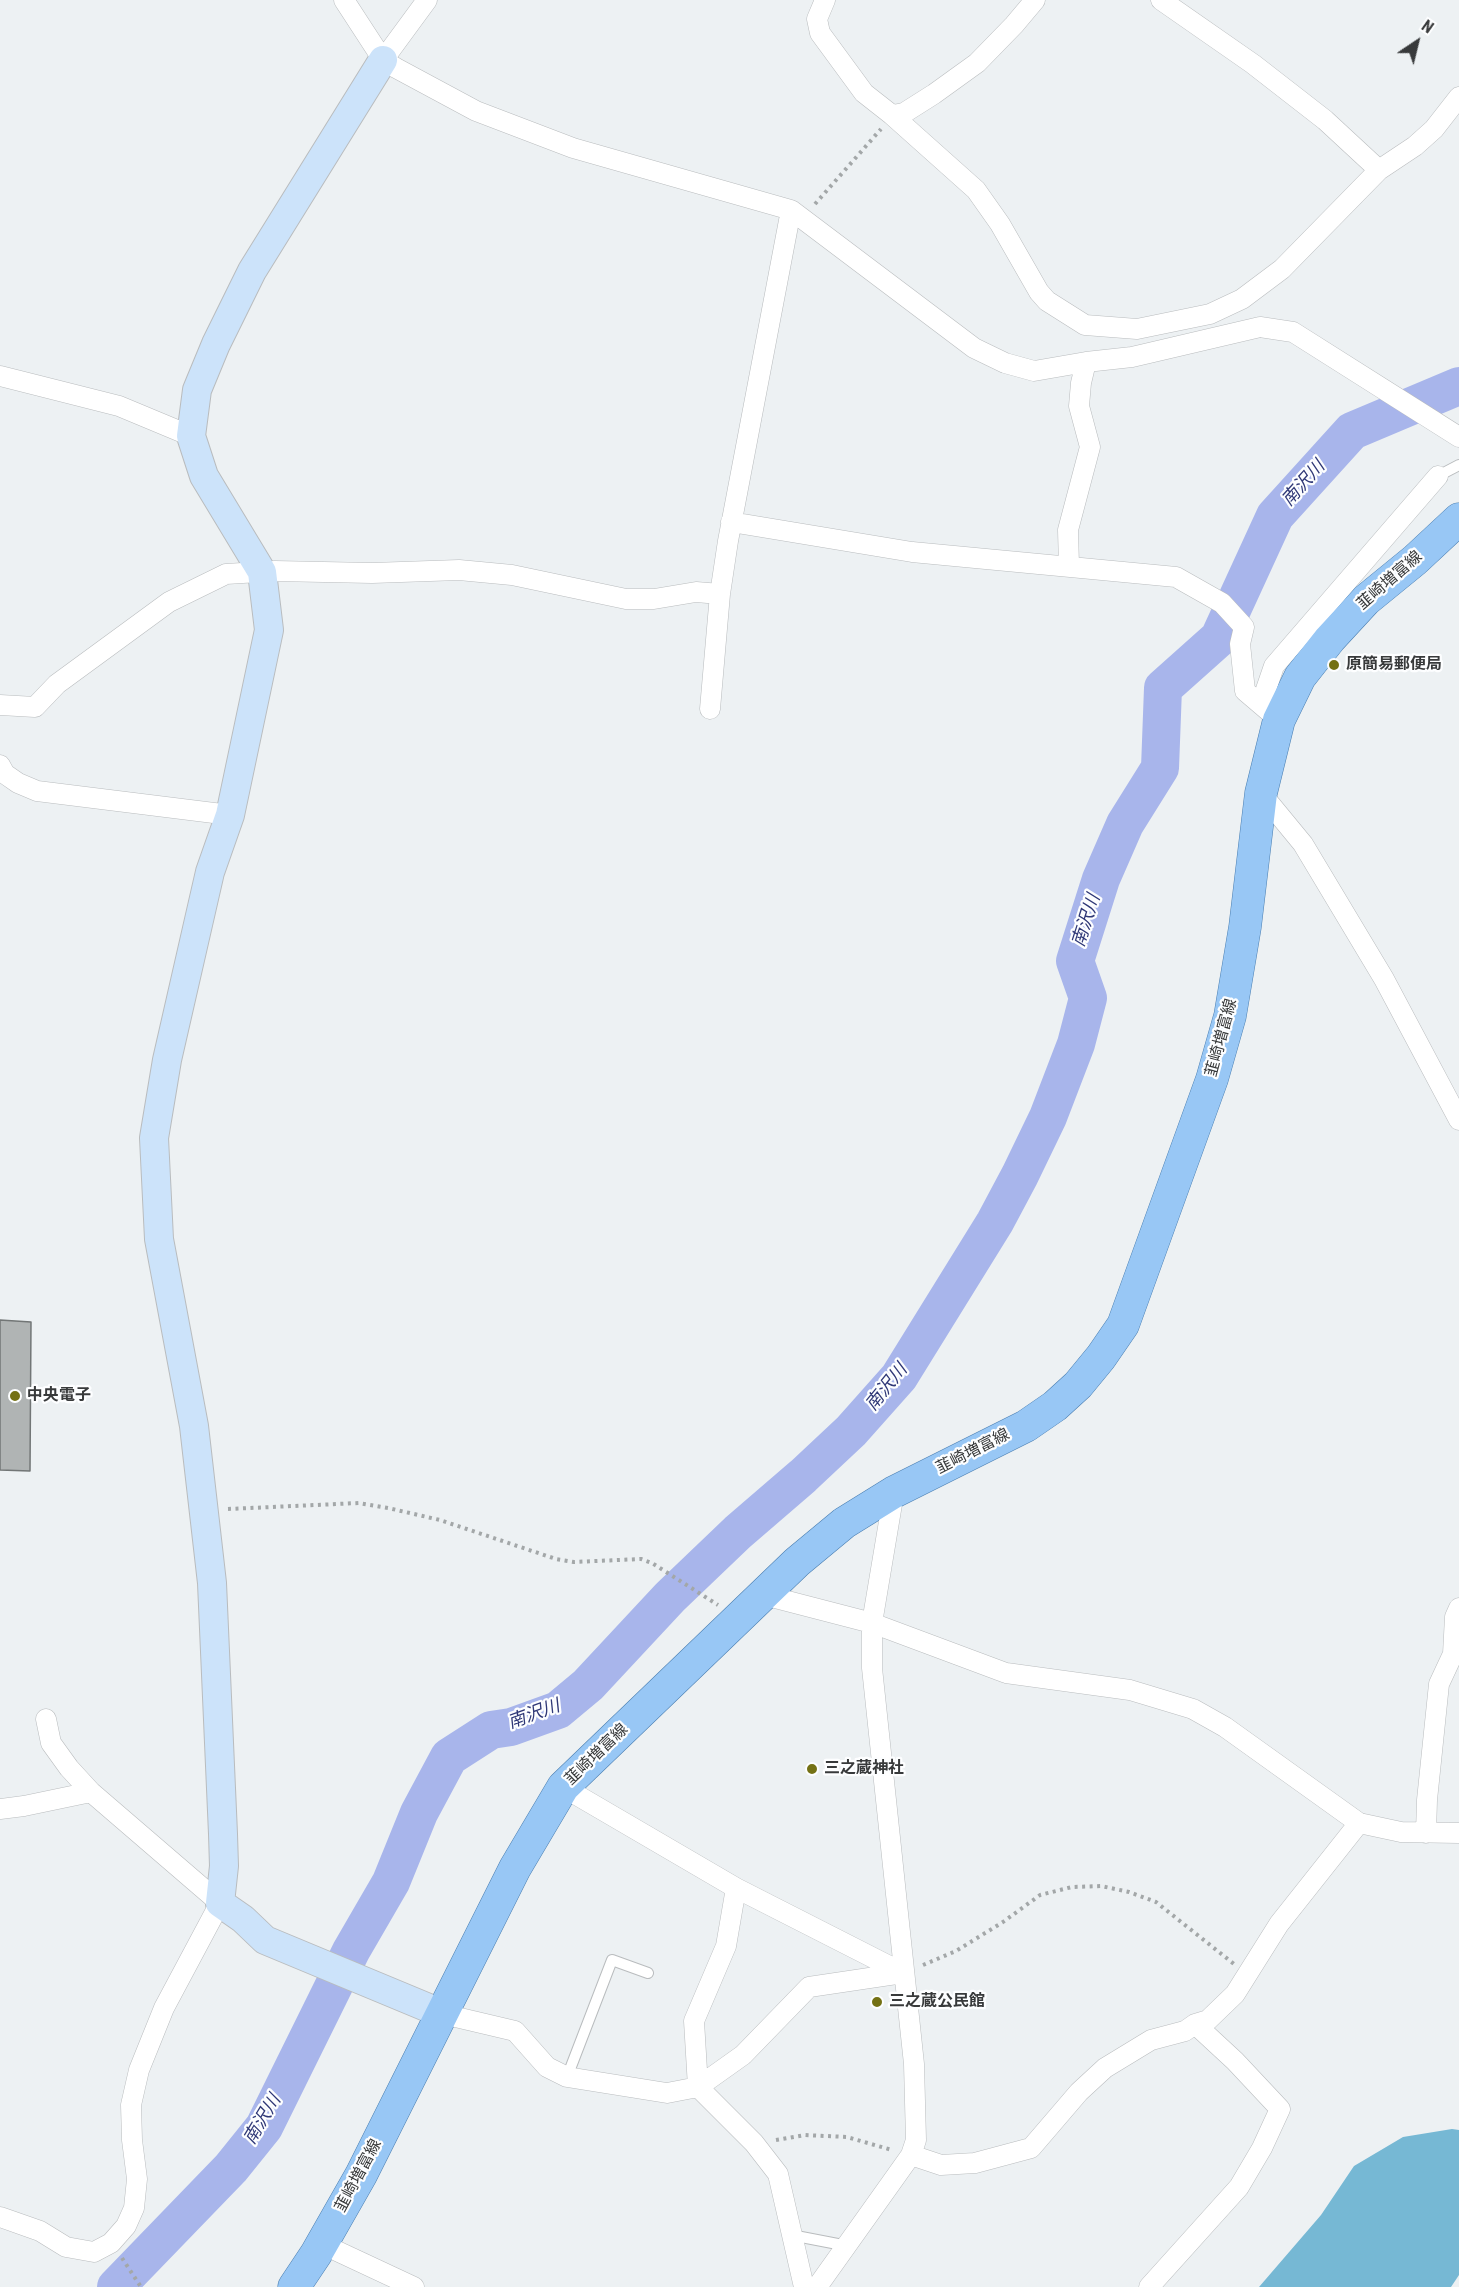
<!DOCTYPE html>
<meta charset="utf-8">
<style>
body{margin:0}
#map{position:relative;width:1459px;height:2287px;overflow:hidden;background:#edf1f3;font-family:"Roboto Condensed",sans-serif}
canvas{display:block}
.north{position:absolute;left:1387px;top:12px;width:60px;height:60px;-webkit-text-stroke:4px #fdfeff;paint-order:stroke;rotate:35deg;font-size:16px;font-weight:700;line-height:24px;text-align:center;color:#383a3b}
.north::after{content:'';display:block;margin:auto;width:21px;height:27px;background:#383a3b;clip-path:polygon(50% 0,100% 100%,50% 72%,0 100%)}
</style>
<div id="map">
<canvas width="1459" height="2287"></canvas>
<div class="north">N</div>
</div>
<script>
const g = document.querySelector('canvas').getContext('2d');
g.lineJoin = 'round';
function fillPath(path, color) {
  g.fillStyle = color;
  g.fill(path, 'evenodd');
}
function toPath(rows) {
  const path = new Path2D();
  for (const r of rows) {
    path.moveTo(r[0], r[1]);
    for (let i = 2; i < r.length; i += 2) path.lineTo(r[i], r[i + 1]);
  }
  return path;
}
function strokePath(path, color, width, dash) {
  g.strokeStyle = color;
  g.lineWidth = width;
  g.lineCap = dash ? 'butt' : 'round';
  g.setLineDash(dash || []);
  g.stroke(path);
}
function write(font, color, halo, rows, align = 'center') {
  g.font = font + ' "Roboto Condensed","Noto Sans JP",sans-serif';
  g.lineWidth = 4.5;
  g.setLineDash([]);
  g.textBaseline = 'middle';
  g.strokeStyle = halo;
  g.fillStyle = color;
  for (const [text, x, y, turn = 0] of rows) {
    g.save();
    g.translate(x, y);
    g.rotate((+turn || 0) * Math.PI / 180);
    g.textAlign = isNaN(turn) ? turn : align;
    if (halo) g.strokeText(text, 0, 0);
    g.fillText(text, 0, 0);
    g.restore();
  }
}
const forest = toPath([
 [1452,2129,1459,2130,1459,2275,1451,2287,1259,2287,1321,2215,1354,2166,1403,2137]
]);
const river = toPath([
 [116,2287,231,2168,264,2127,351,1951,391,1882,419,1813,449,1757,491,1730,511,1727,558,1710,588,1685,670,1597,738,1532,803,1476,851,1431,899,1377,995,1222,1020,1175,1048,1117,1076,1044,1088,998,1075,961,1101,879,1125,824,1160,768,1163,688,1219,638,1275,516,1352,431,1459,386]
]);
const building = toPath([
 [0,1320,31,1322,30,1471,0,1470,0,1320]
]);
const path = toPath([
 [815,204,881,129],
 [228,1509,359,1503,388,1508,440,1520,556,1559,574,1562,641,1559,652,1563,718,1605],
 [923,1965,956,1951,1003,1922,1040,1895,1072,1887,1101,1886,1129,1892,1156,1902,1234,1964],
 [776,2140,805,2135,847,2137,892,2150],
 [122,2258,141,2287]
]);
const lane = toPath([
 [1438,476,1459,465],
 [567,2077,612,1960,648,1973],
 [791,2235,848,2246]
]);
const street = toPath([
 [344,0,383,60,396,68,476,111,573,148,791,210,974,348,1005,363,1034,371,1086,362,1132,357,1260,327,1293,332,1459,437],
 [825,0,817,19,820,33,864,93,892,115,904,113,934,94,977,63,1014,25,1035,0],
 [1161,0,1253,64,1325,120,1379,170],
 [383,60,427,0],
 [892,115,976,190,1000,224,1039,292,1047,301,1085,325,1137,329,1210,314,1242,299,1282,269,1379,170,1415,146,1434,129,1459,97],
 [0,376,119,406,191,436],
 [731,522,912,552,1176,577,1222,603,1244,627,1240,644,1245,691,1279,720],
 [1069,566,1068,530,1090,447,1079,406,1081,383,1086,362],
 [1261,704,1274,666,1438,476],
 [0,705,35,707,57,684,169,602,226,574,275,571,372,573,459,570,512,575,626,599,654,599,696,592,720,594,728,541,791,210],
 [710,709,720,594],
 [0,765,5,774,18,783,37,791,230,815],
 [1261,793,1303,844,1384,979,1459,1120],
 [764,1595,872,1623,1006,1673,1130,1690,1193,1709,1225,1727,1359,1823,1401,1832,1459,1833],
 [46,1719,51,1743,69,1768,91,1792],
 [563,1787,736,1888,726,1946,694,2021,698,2087,754,2143,778,2174,804,2287],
 [0,1809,24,1806,91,1792,220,1903,164,2008,139,2070,131,2105,132,2140,137,2179,134,2208,126,2226,111,2243,94,2252,66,2247,40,2231,0,2217],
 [1426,1833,1427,1800,1439,1684,1453,1654,1455,1617,1459,1608],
 [736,1888,903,1973],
 [443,2014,515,2031,547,2067,567,2077,667,2093,698,2087,743,2055,809,1987,903,1973],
 [911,2155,941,2165,975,2163,1031,2148,1079,2092,1105,2068,1151,2040,1185,2031,1195,2024,1208,2020,1235,1994,1279,1924,1359,1823],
 [322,2244,414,2287],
 [817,2287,911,2155,916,2140,914,2064,872,1668,872,1623,894,1492],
 [1149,2287,1239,2187,1262,2148,1280,2109,1235,2061,1195,2024]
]);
const secondary = toPath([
 [383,60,252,271,216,344,197,390,191,436,204,476,262,572,269,630,230,815,210,872,199,920,167,1060,154,1138,159,1239,194,1426,212,1583,223,1834,224,1866,220,1903,243,1919,265,1940,443,2014]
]);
const primary = toPath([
 [294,2287,316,2254,361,2175,515,1868,563,1787,797,1562,844,1523,894,1492,1026,1426,1055,1406,1078,1385,1101,1357,1123,1325,1212,1079,1230,1016,1245,927,1261,793,1279,720,1300,677,1330,639,1366,600,1415,560,1459,519]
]);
const markers = [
 [1334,665,6,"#747114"],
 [15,1396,6,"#747114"],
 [812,1769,6,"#747114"],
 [877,2002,6,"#747114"]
];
const streetNames = [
 ["韮崎増富線",1390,581,-41],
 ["韮崎増富線",1222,1038,-75],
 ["韮崎増富線",973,1452,-27],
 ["韮崎増富線",597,1755,-44],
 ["韮崎増富線",359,2176,-62]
];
const poiNames = [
 ["原簡易郵便局",1346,665],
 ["中央電子",27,1396],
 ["三之蔵神社",824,1769],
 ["三之蔵公民館",889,2002]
];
const waterNames = [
 ["南沢川",1304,484,-48],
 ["南沢川",1087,921,-72],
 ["南沢川",887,1388,-51],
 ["南沢川",534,1715,-20],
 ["南沢川",263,2120,-59]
];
fillPath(forest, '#76b8d4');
strokePath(river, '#a8b5eb', 38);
fillPath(building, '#b0b4b4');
strokePath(building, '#727676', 1.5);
strokePath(lane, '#b9bcbe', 12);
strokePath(street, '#b9bcbe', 21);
strokePath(secondary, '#b9bcbe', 30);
strokePath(primary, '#4a7eb0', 33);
strokePath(path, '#a3a7a8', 4, [3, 4.5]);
strokePath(lane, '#fff', 10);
strokePath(street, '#fff', 20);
strokePath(secondary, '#cce3fa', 28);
strokePath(primary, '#98c7f5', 32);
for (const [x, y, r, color] of markers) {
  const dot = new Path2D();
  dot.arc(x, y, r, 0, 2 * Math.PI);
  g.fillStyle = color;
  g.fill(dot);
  strokePath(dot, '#fdfeff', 2);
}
write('16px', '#383a3b', '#fdfeff', streetNames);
write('bold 16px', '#383a3b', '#fdfeff', poiNames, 'left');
write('italic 18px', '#2f3877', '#fdfeff', waterNames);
</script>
